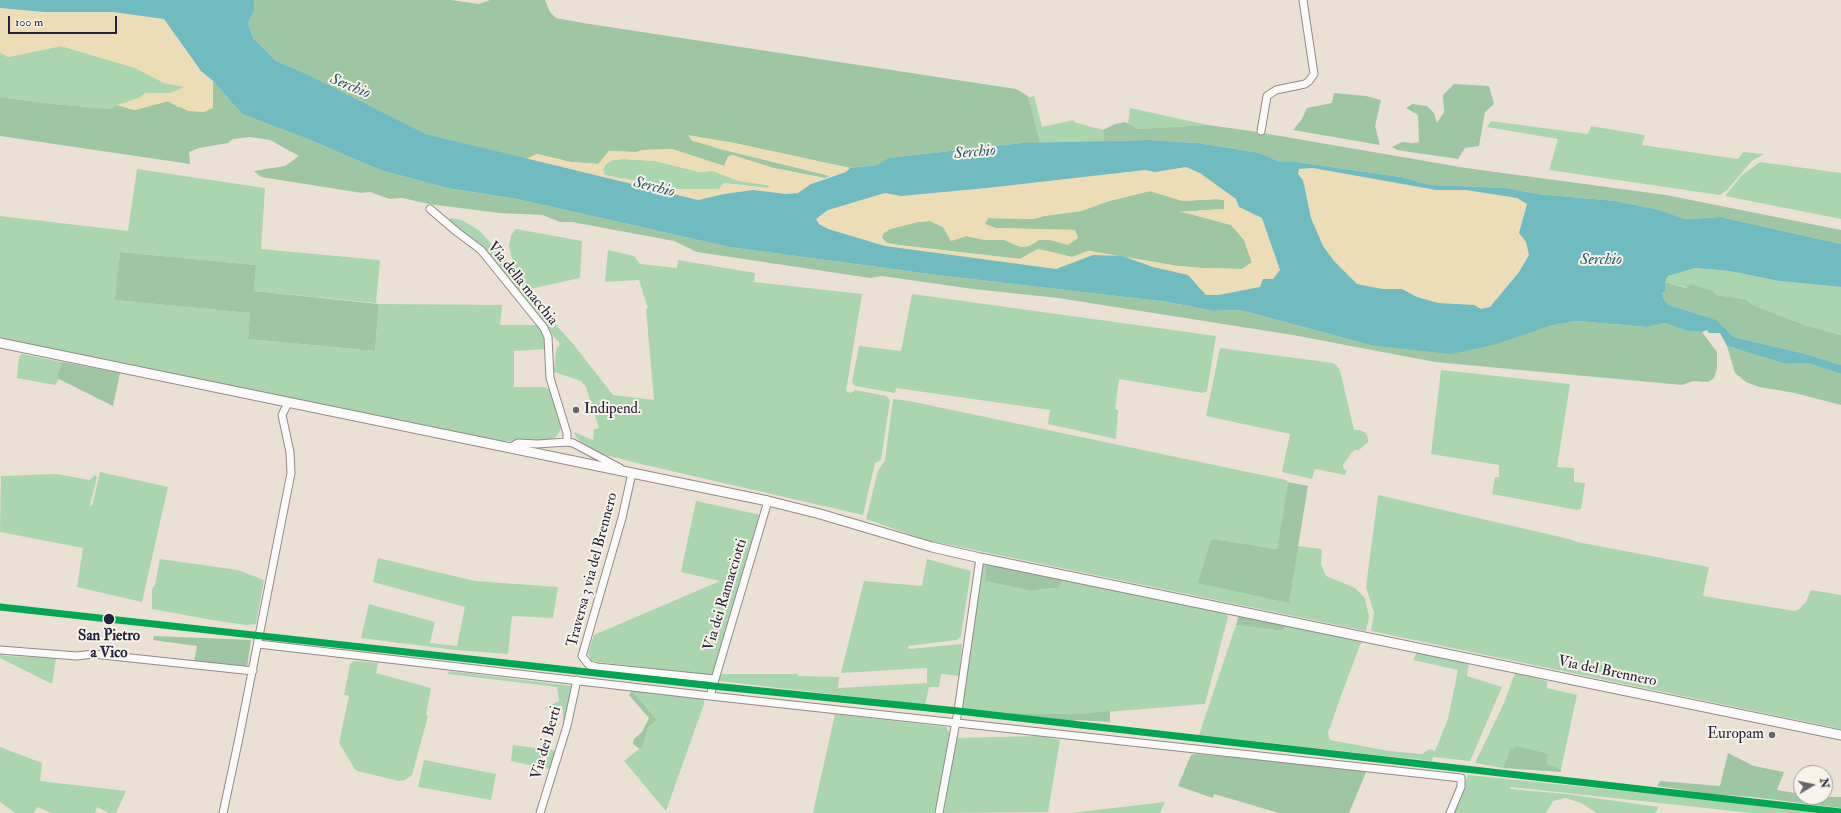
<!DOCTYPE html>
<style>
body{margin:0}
#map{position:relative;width:1841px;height:813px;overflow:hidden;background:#eae1d4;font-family:"IM FELL Double Pica",serif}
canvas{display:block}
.north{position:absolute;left:1793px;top:765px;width:40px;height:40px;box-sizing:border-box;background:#f7f3e8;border:1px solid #a29fa3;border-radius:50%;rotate:81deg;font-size:11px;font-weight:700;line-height:16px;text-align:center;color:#22223b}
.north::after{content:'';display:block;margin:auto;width:14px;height:18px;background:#686571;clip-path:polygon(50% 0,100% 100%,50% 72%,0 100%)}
.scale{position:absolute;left:8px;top:16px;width:109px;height:18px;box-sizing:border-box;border:2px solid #22223b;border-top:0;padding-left:5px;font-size:12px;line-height:14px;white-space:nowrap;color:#22223b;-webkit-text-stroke:3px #f7f3e8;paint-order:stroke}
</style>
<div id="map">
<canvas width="1841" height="813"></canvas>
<div class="north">N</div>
<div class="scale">100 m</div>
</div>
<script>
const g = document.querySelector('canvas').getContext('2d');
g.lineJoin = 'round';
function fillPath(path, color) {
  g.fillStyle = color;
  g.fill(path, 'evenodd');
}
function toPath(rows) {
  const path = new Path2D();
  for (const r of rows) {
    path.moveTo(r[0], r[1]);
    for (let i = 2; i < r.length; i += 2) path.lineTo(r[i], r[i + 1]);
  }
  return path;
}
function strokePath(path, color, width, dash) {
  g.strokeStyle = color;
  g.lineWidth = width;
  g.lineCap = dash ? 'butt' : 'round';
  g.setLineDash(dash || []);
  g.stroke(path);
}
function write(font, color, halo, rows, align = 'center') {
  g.font = font + ' "IM FELL Double Pica",serif';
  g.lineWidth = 4;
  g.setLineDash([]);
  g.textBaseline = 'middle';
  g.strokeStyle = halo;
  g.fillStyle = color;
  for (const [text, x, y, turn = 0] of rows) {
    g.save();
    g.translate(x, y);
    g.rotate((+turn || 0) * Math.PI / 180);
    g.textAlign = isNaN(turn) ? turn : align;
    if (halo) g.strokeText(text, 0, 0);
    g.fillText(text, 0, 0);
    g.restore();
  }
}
const green = toPath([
 [61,46,135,68,164,83,185,87,171,93,146,93,139,98,110,109,53,104,0,97,0,52,8,57],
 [1034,96,1042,127,1074,120,1074,122,1103,130,1104,141,1040,143,1028,98],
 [1130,108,1208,125,1138,129,1128,124],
 [1491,121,1588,134,1591,126,1645,135,1642,145,1738,159,1743,152,1764,154,1752,161,1727,190,1720,195,1549,170,1558,139,1487,127],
 [623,159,655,161,700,172,713,171,739,181,768,185,770,189,724,183,719,189,675,189,605,175,603,170,606,164,613,160],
 [1760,162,1841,173,1841,219,1725,196,1742,175],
 [137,169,265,188,261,249,380,260,376,303,254,291,256,265,120,252,116,300,250,313,248,339,375,351,379,304,502,305,500,325,537,325,542,331,546,349,514,351,514,387,545,387,550,390,561,425,560,431,556,437,550,440,502,441,0,338,0,216,128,231],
 [450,218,462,220,480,231,515,271,509,246,511,235,516,229,582,241,580,278,525,290,574,345,613,395,654,400,646,309,648,308,639,280,605,282,608,250,634,256,640,264,677,268,678,260,755,273,754,282,862,294,846,391,851,393,855,390,886,396,890,400,881,460,875,463,863,515,645,465,601,454,582,443,576,437,574,432,593,440,594,429,599,428,586,387,581,381,554,372,556,350,560,344,478,243,449,222],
 [1695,268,1729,271,1779,281,1841,287,1841,335,1805,325,1753,305,1745,299,1716,295,1665,282,1668,276],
 [912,294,1216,336,1207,391,1203,393,1119,379,1115,409,1118,410,1116,439,1048,424,1050,410,896,388,895,393,855,386,852,382,859,346,901,351],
 [1220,348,1333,363,1337,366,1340,370,1354,430,1360,430,1366,433,1368,438,1368,442,1359,450,1355,450,1351,453,1343,465,1343,468,1347,471,1345,475,1315,469,1312,479,1282,472,1290,434,1206,416],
 [22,354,62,362,57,375,59,379,55,385,17,378,19,357],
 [1441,370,1570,384,1557,467,1574,468,1574,482,1585,483,1581,509,1577,510,1492,494,1495,477,1499,477,1499,465,1431,454],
 [893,399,909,401,1286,480,1288,482,1277,549,1214,539,1288,603,1298,546,1322,549,1321,564,1326,576,1355,588,1365,598,1369,617,1366,631,926,540,866,519,878,471,885,460],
 [100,472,168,487,142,602,77,587,83,548,0,532,1,476,56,474,90,480,95,475,97,477,90,505,92,506],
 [1378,495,1569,539,1577,542,1709,567,1703,596,1795,611,1799,609,1806,602,1811,590,1841,595,1841,729,1371,631,1374,613,1366,587],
 [696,501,761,515,714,676,591,661,588,653,594,635,720,581,681,572],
 [378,558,475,581,558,587,553,618,512,616,508,654,456,650,361,638,369,604,435,622,430,643,457,646,465,607,373,582],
 [160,559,238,570,264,580,256,624,246,625,212,620,152,609,152,589,155,585],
 [927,559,971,571,961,636,957,640,908,646,909,649,962,644,959,676,941,674,939,687,929,687,925,705,719,681,720,674,798,674,798,676,839,677,838,688,927,683,927,668,841,673,864,581,922,586],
 [986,564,985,581,1031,591,1043,589,1059,588,1063,578,1225,613,1228,617,1205,704,1081,714,999,713,960,709,982,567],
 [1286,623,1364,640,1360,645,1342,693,1328,733,1330,740,1389,751,1422,754,1430,749,1435,751,1448,719,1458,670,1413,660,1417,652,1469,663,1467,676,1502,687,1470,761,1433,757,1432,761,1199,735,1236,625,1283,631],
 [0,654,5,656,56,658,52,684,0,658],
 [354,661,378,663,376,673,431,688,426,715,428,716,412,775,405,780,399,781,357,771,354,768,339,743,349,696,344,695,350,664],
 [449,671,572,686,569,707,563,725,563,710,544,708,559,701,557,687,448,674],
 [1515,673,1547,681,1547,688,1577,695,1561,769,1547,764,1548,754,1510,749,1503,768,1475,763,1504,703],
 [632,691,704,699,704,704,666,811,624,761,643,746,648,727,657,720],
 [835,714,946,727,950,734,937,813,813,813],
 [1040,736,1060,740,1048,812,944,813,956,738],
 [513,745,558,751,550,768,548,769,511,761],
 [0,747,42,763,40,781,126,791,116,813,109,813,97,807,95,813,52,813,37,807,34,813,15,813,0,802],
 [424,760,496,774,491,800,418,787],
 [1468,775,1692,798,1821,813,1752,813,1511,787,1510,789,1566,794,1659,807,1655,813,1597,813,1581,803,1566,798,1553,801,1546,813,1454,813],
 [1165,802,1160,813,1071,813]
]);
const forest = toPath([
 [254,0,451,0,479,4,490,0,545,0,550,12,556,18,583,23,1016,89,1028,96,1040,143,1021,143,888,158,877,165,850,168,734,143,688,136,716,148,830,176,825,178,773,168,732,155,728,157,724,166,672,149,643,150,636,152,609,151,599,164,571,162,537,154,526,159,426,134,309,75,276,61,253,38,248,23,254,11],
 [213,81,242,114,310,140,380,170,447,188,517,199,729,247,937,275,1168,302,1213,311,1240,310,1370,345,1549,326,1577,321,1646,327,1665,323,1687,331,1702,332,1717,352,1717,368,1714,378,1708,382,1693,381,1682,385,1435,362,1293,335,1058,298,973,289,882,276,870,278,697,252,674,241,572,222,560,222,542,215,499,213,429,204,402,198,390,199,370,192,362,193,261,177,254,171,285,166,299,156,270,140,250,137,233,139,228,143,199,148,189,152,190,164,0,136,0,97,53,104,110,109,117,105,135,110,168,101,178,107,213,108],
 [1454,84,1489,86,1494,104,1485,112,1479,146,1465,148,1458,159,1397,150,1392,147,1402,142,1413,143,1419,142,1418,115,1406,108,1412,104,1427,106,1434,113,1437,123,1444,112,1443,95],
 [1334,93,1366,96,1381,100,1375,126,1380,145,1293,130,1302,119,1307,108,1332,103],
 [1125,122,1138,129,1208,125,1251,131,1466,168,1666,195,1841,230,1841,244,1721,217,1685,219,1660,210,1616,201,1537,194,1507,188,1431,185,1401,177,1297,162,1280,162,1260,153,1198,143,1150,140,1104,141,1103,130,1115,124],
 [1150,191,1183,201,1216,199,1224,200,1224,209,1182,212,1231,225,1244,240,1252,263,1242,269,1201,268,1178,266,1089,251,1072,257,1038,249,1020,259,898,245,887,243,882,238,882,234,890,229,918,222,930,221,943,227,951,240,967,236,985,240,1004,240,1021,247,1029,246,1039,240,1050,240,1068,244,1075,230,995,228,985,224,988,218,1033,219,1044,216,1081,211,1109,201],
 [120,252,256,265,254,291,379,304,375,351,248,339,250,313,115,300],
 [1665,282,1686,288,1691,284,1714,292,1716,295,1745,299,1753,305,1805,325,1841,335,1841,365,1806,354,1734,337,1717,320,1669,305,1664,299,1662,293,1665,291],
 [1727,346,1786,364,1807,363,1841,374,1841,405,1795,393,1759,387,1746,382,1735,373],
 [62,362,120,373,113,406,59,379,57,375],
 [1288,482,1308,486,1289,603,1198,583,1211,540,1214,539,1277,549],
 [986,564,1063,578,1059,588,1043,589,1031,591,985,581],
 [1239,614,1286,623,1283,631,1236,625],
 [154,636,251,640,247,667,194,661,197,646,153,640],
 [632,691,657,720,648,727,643,746,640,749,633,744,634,739,642,732,649,718,629,695],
 [1110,711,1110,722,1076,720,1074,722,1004,713,1081,714],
 [1517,746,1548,754,1547,764,1561,769,1561,772,1503,768,1510,749],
 [1728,753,1754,766,1784,772,1777,790,1801,794,1801,797,1841,797,1841,808,1753,797,1711,794,1657,786,1660,781,1720,786],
 [1197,754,1367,770,1349,813,1279,813,1214,794,1213,798,1178,786,1191,755]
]);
const sand = toPath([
 [0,8,44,12,113,12,164,19,201,71,213,81,213,108,204,112,188,111,168,101,135,110,117,105,139,98,146,93,171,93,185,87,165,83,135,68,84,52,61,46,8,57,0,52],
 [688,135,734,143,850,168,846,172,830,176,692,141],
 [672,149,724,166,728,157,732,155,773,168,825,178,811,184,798,193,786,194,753,190,724,194,698,200,526,159,537,154,571,162,598,164,609,151,636,152,643,150],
 [623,159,655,161,700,172,713,171,739,181,768,185,770,188,724,183,719,189,675,189,605,175,603,170,606,164,613,160],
 [1186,167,1200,172,1236,199,1239,207,1262,218,1280,270,1273,279,1260,287,1218,295,1206,295,1188,275,1153,267,1122,256,1056,269,885,246,828,229,819,224,816,219,828,210,885,193,901,196,987,188,1145,170,1155,172],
 [1150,191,1183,201,1216,199,1224,200,1224,209,1178,212,1189,213,1231,225,1244,240,1252,262,1242,269,1201,268,1178,266,1088,251,1072,257,1038,249,1020,259,898,245,887,243,882,238,883,234,890,229,918,222,930,221,943,227,951,241,967,236,985,240,1004,240,1021,247,1029,246,1039,240,1050,240,1068,245,1078,238,1075,230,995,228,985,224,988,218,1033,219,1044,216,1081,211,1109,201],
 [1313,168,1436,190,1466,190,1517,198,1527,204,1519,233,1526,242,1529,254,1519,272,1489,308,1481,309,1474,305,1438,303,1417,297,1402,289,1382,289,1357,284,1334,261,1323,246,1311,218,1303,180,1298,174,1299,169]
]);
const water = toPath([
 [0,0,254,0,254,11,248,23,253,38,276,61,309,75,426,134,698,200,724,194,753,190,786,194,798,193,811,184,846,172,850,168,877,165,888,158,1021,143,1150,140,1198,143,1260,153,1280,162,1297,162,1401,177,1431,185,1507,188,1537,194,1616,201,1660,210,1685,219,1721,217,1841,244,1841,287,1779,281,1729,271,1695,268,1668,276,1665,282,1665,291,1662,293,1664,299,1669,305,1717,320,1734,337,1806,354,1841,365,1841,374,1807,363,1786,364,1753,354,1727,346,1720,333,1709,333,1707,330,1702,332,1687,331,1665,323,1647,327,1577,321,1549,326,1493,345,1451,354,1370,345,1240,310,1213,311,1168,302,937,275,729,247,517,199,447,188,380,170,310,140,242,114,213,81,201,71,164,19,113,12,44,12,0,8],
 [1186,167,1200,173,1236,199,1239,207,1262,218,1280,270,1273,279,1263,279,1260,287,1218,295,1206,295,1188,275,1153,267,1122,256,1093,255,1056,269,885,246,828,229,819,224,816,219,828,210,885,193,901,196,987,188,1145,170,1155,172],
 [1313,168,1436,190,1466,190,1517,198,1527,204,1519,233,1526,242,1529,255,1519,272,1490,307,1481,309,1474,305,1438,303,1417,297,1402,289,1382,289,1357,284,1334,261,1323,246,1311,218,1303,180,1298,174,1299,169]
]);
const minor = toPath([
 [1261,131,1267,96,1276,90,1305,84,1309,81,1314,74,1303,0],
 [430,209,457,232,481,250,544,328,548,337,550,378,567,433,567,442],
 [509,448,518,443,537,444,567,442,573,443,620,468],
 [632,473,622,518,582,656,589,665,597,667,715,679],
 [258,644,710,696,1461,778,1461,787,1450,813],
 [0,650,77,656,93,654,253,671],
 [710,696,768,501],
 [223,813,239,738,291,473,290,452,282,415,288,403],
 [540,813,567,726,577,680],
 [939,813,958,711,980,558]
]);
const major = toPath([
 [0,343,768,501,820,514,932,547,980,558,1841,735]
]);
const rail1 = toPath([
 [0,607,713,686,958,711,1841,812]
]);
const markers = [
 [576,410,4,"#686571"],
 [109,619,6,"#22223b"],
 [1772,735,4,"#686571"]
];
const streetNames = [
 ["Via della macchia",522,284,51],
 ["Traversa 3 via del Brennero",593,570,-75],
 ["Via dei Ramacciotti",726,595,-73],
 ["Via del Brennero",1607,672,12],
 ["Via dei Berti",547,743,-74]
];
const poiNames = [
 ["Indipend.",584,410],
 ["Europam",1764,735,"right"]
];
const stopNames = [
 ["San Pietro",109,637],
 ["a Vico",109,654]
];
const waterNames = [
 ["Serchio",350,87,22],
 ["Serchio",975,153,-5],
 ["Serchio",654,188,14],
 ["Serchio",1601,261]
];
fillPath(green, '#aad5af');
fillPath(forest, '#9ec6a2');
fillPath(sand, '#ecddb6');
fillPath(water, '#70bbc0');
strokePath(minor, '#908b88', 9);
strokePath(major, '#908b88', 11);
strokePath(minor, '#fcfaf9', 7);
strokePath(major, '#fcfaf9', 9);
strokePath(rail1, '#00a651', 7);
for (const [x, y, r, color] of markers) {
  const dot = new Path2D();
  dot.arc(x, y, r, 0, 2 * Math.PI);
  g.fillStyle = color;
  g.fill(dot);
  strokePath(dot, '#f7f3e8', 1.5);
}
write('15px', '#22223b', '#f7f3e8', streetNames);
write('15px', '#22223b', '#f7f3e8', poiNames, 'left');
write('bold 15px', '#22223b', '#f7f3e8', stopNames);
write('italic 16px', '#2c596d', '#f7f3e8', waterNames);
</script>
